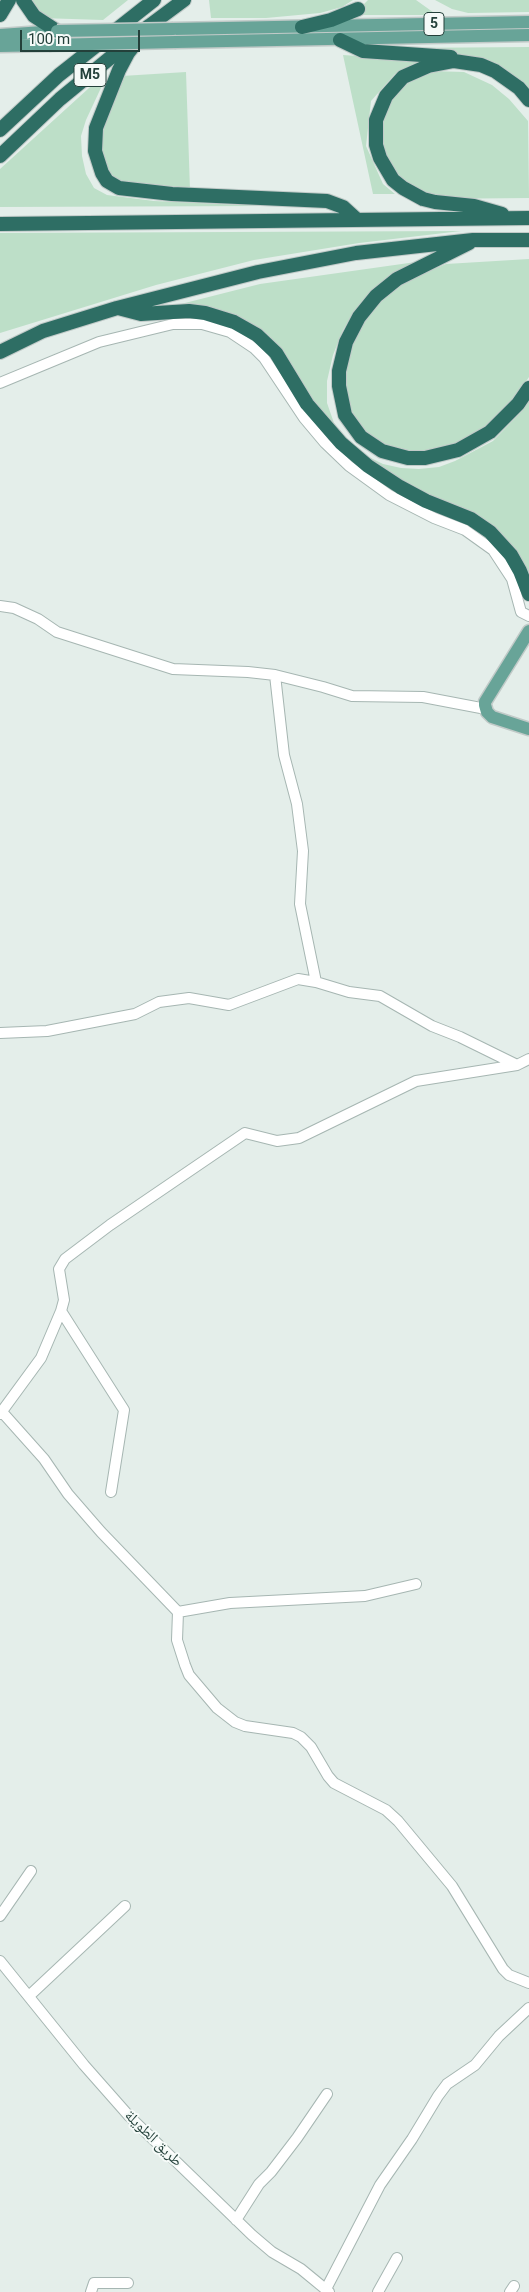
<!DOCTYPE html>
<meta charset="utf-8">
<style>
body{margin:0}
#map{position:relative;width:529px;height:2292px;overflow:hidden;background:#e4eeea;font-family:Roboto,sans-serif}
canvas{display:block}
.scale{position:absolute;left:20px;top:30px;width:120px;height:22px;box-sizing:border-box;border:2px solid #23403a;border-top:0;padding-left:6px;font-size:15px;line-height:18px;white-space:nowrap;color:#23403a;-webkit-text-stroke:4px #f5faf8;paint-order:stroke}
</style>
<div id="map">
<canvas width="529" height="2292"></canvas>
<div class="scale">100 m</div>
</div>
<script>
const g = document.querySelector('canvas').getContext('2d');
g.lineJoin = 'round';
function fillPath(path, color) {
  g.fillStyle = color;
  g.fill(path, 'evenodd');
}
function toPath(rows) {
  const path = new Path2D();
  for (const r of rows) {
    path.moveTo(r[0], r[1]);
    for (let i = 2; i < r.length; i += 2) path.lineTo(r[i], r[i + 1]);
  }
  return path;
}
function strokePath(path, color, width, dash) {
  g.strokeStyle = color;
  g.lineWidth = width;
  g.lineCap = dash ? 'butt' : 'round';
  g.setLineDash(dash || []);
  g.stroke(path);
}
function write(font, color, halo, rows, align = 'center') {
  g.font = font + ' Roboto,"Noto Naskh Arabic",sans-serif';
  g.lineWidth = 4;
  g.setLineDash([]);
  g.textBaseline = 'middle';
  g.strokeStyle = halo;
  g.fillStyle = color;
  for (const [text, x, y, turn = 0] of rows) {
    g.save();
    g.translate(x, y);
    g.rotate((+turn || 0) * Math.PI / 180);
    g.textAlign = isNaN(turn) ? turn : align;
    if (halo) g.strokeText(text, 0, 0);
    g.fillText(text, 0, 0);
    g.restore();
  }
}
const green = toPath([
 [23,0,128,0,103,20,40,18],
 [209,0,353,0,342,7,320,13,266,18,211,18],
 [368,0,416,0,437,15,353,15],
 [435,0,529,0,529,12,468,13,452,9],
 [529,47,529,97,513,80,402,48],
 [343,55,427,61,395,74,371,101,366,146,383,184,395,194,373,194],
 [431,71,464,72,492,85,509,99,528,121,529,198,426,199,394,177,377,144,383,108,403,84],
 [186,72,190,190,115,183,95,151,96,137,122,76],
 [106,77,86,120,81,136,82,156,86,174,94,188,107,195,154,201,265,206,0,207,0,169,100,78],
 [461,231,359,243,254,260,156,285,0,333,0,233],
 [529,259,529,377,500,419,467,442,419,456,369,444,340,398,353,336,383,297,400,283,446,264],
 [423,261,374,289,356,309,343,330,333,355,327,381,327,403,334,423,349,442,363,454,383,464,401,468,419,469,439,467,455,461,493,441,522,411,529,398,529,597,488,527,418,497,344,448,254,330,173,306,260,284]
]);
const minor = toPath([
 [0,383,99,342,173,324,202,324,230,332,254,348,264,358,304,418,325,443,349,466,389,495,434,518,465,530,493,550,512,579,521,612,529,616],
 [0,606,14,608,38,619,57,632,173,669,248,672,275,675,323,687,352,696,423,697,486,709],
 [275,675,284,755,297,804,303,851,300,904,316,982],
 [0,1033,47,1031,135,1014,159,1002,189,998,229,1005,298,979,316,982,349,992,380,996,432,1026,460,1037,517,1065],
 [61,1311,124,1410,111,1492],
 [3,1413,44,1459,68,1494,101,1532,178,1612,177,1640,185,1665,189,1675,217,1708,235,1722,245,1726,293,1733,301,1737,311,1747,328,1776,334,1783,386,1810,398,1821,452,1886,503,1969,509,1975,529,1983],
 [0,1414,41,1358,61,1311,64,1300,59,1269,65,1259,110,1225,245,1133,277,1141,299,1138,416,1081,517,1065,529,1059],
 [178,1612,230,1603,365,1596,416,1584],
 [0,1916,31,1871],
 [0,1961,84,2065,129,2116,252,2235,272,2252,301,2269,329,2292],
 [29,1996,125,1906],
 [236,2220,259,2184,271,2172,297,2138,327,2094],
 [326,2289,380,2185,412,2139,438,2096,447,2084,475,2065,499,2036,529,2008],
 [91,2292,94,2283,128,2283],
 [378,2292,397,2258],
 [510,2292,514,2286]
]);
const major = toPath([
 [173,29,529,22],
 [0,35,57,31],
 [176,42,529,35],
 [0,46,49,45],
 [529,631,485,702,485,705,487,712,492,717,529,729]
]);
const highway = toPath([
 [23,0,34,16,57,31],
 [0,15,9,0],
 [149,26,128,53,119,70,96,128,95,151,102,173,107,181,119,188,172,194,327,201,343,207,355,218],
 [302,27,331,20,358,9],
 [340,40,363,51,451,57],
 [0,130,59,75,154,0],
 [0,156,60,99,149,26,184,0],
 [502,214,474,206,435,202,423,199,403,188,393,180,380,158,376,145,376,120,386,96,403,77,428,66,454,61,481,65,495,71,519,88,529,100],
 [0,224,529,218],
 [469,243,397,279,376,296,359,317,346,342,339,371,339,386,345,415,361,437,382,451,408,458,425,458,458,450,490,432,518,404,529,388],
 [118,308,141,314,189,311,205,313,234,322,257,335,276,353,307,404,341,443,368,466,400,487,426,501,471,519,490,532,511,555,520,571,529,594],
 [0,352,43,331,117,308,258,272,356,253,473,240,529,240]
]);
const majorBridge = toPath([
 [57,31,173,29],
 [49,45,176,42]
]);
const shields = [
 [434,24,20],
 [90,75,32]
];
const shieldNames = [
 ["5",434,24],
 ["M5",90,75]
];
const streetNames = [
 ["طريق الطويلة",153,2139,44]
];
fillPath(green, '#bddfc8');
strokePath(minor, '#a6b6b2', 12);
strokePath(major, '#c1cac8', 15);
strokePath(highway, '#c1cac8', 16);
strokePath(minor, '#fff', 10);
strokePath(major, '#68a498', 12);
strokePath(highway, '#2e6e64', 14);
strokePath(majorBridge, '#c1cac8', 15, []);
strokePath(majorBridge, '#68a498', 12);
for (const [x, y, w] of shields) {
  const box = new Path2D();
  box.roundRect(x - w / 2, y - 11.5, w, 23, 4);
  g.fillStyle = '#f5faf8';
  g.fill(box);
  strokePath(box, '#23403a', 1);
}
write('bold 14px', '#23403a', null, shieldNames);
write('15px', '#23403a', '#f5faf8', streetNames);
</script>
